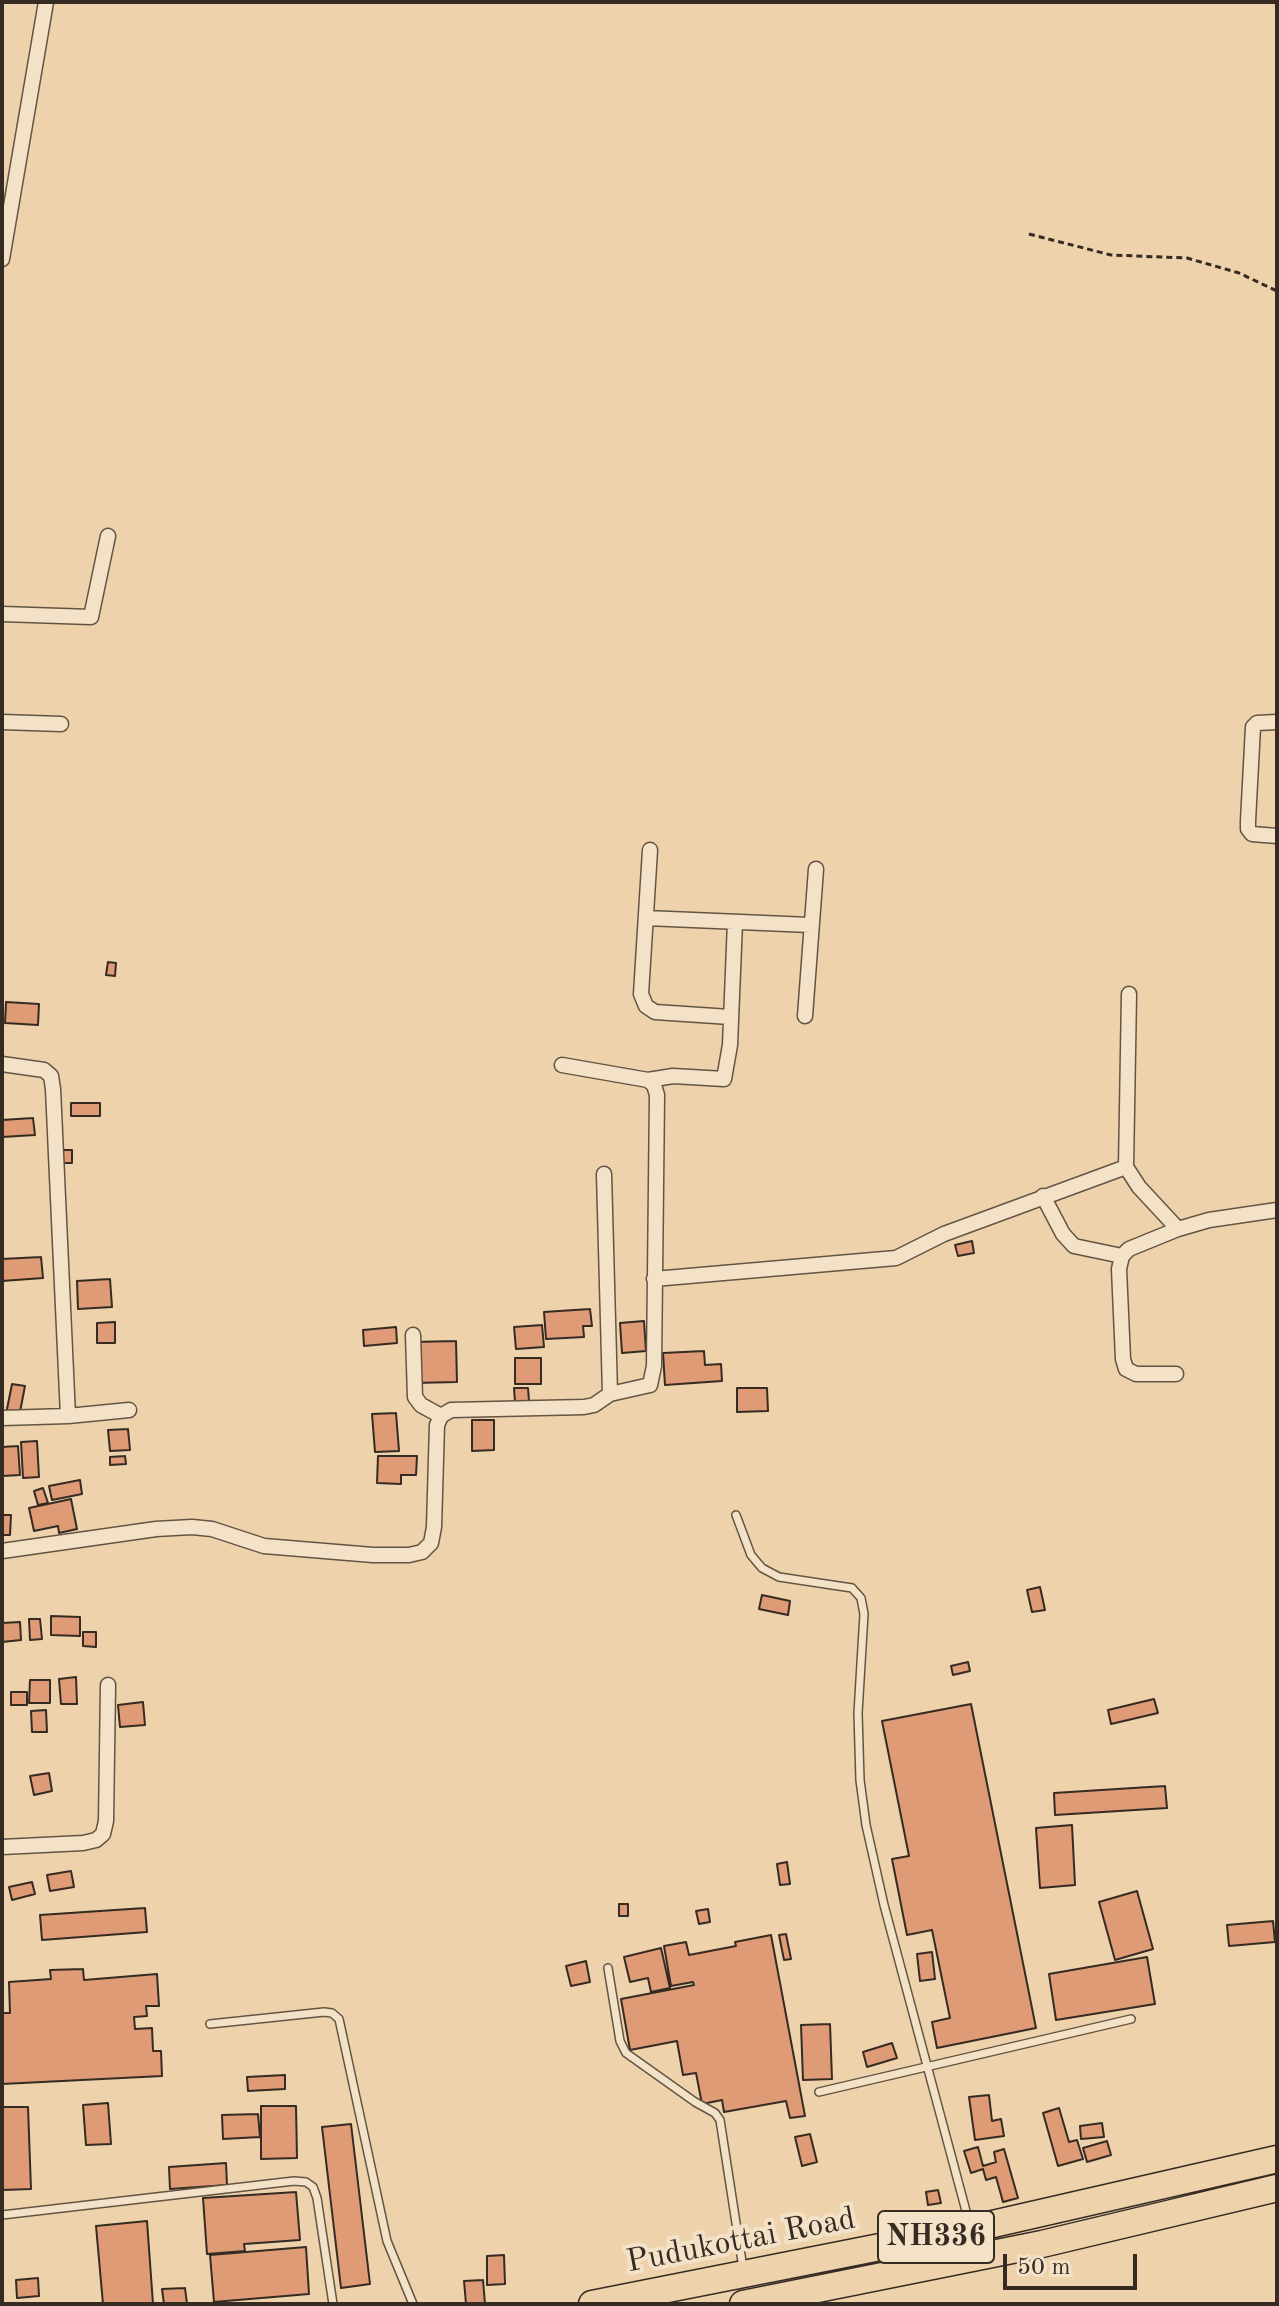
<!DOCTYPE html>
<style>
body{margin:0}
#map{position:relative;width:1279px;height:2306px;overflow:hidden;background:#edd2ab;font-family:"Old Standard TT",serif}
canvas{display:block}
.frame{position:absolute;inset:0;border:4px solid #352b22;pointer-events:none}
.scale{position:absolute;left:1003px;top:2254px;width:134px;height:36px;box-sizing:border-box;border:4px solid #352b22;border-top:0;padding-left:10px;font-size:24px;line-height:28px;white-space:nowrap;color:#352b22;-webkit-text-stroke:6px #f3e2c8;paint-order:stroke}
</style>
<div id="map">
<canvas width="1279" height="2306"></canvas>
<div class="frame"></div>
<div class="scale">50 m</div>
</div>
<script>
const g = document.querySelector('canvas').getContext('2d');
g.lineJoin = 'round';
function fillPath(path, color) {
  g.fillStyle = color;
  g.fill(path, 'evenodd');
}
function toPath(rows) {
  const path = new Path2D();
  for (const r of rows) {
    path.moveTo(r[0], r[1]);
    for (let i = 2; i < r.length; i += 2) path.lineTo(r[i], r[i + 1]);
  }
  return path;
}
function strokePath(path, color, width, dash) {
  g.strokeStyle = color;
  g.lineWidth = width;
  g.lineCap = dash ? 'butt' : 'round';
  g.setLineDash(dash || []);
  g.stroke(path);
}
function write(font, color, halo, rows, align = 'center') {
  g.font = font + ' "Old Standard TT",serif';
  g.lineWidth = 8;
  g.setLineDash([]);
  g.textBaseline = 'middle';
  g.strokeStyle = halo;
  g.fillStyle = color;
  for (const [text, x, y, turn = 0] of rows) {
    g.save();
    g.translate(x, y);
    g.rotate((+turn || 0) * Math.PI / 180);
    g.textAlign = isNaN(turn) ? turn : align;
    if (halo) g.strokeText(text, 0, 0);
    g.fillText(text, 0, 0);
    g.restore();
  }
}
const building = toPath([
 [108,962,116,963,115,976,106,975,108,962],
 [6,1002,39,1004,38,1025,5,1023,6,1002],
 [71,1103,100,1103,100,1116,71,1116,71,1103],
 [33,1118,35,1135,2,1137,2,1120,33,1118],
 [59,1150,72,1150,72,1163,59,1163,59,1150],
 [972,1241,974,1253,958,1256,955,1245,972,1241],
 [41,1257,43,1278,2,1281,2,1259,41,1257],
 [110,1279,112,1307,78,1309,77,1281,110,1279],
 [590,1309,592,1326,583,1326,584,1337,546,1339,544,1312,590,1309],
 [644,1321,646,1351,622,1353,620,1323,644,1321],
 [115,1322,115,1343,97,1343,97,1323,115,1322],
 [542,1325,544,1347,516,1349,514,1327,542,1325],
 [396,1327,397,1343,364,1346,363,1330,396,1327],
 [456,1341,457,1382,414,1383,413,1342,456,1341],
 [704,1351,705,1365,721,1364,722,1381,665,1385,663,1353,704,1351],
 [515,1358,541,1358,541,1384,515,1384,515,1358],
 [12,1384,25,1386,19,1417,6,1414,12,1384],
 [514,1388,528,1388,529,1401,515,1402,514,1388],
 [737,1388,767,1388,768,1411,737,1412,737,1388],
 [396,1413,399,1451,375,1452,372,1414,396,1413],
 [472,1420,494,1420,494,1450,472,1451,472,1420],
 [128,1429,130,1450,110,1451,108,1430,128,1429],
 [37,1441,39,1477,23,1478,21,1442,37,1441],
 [18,1446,20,1475,2,1476,2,1447,18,1446],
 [125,1456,126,1464,110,1465,110,1457,125,1456],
 [378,1456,417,1456,416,1475,401,1475,401,1484,377,1483,378,1456],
 [80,1480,82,1494,52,1500,49,1486,80,1480],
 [43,1488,48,1503,38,1505,34,1491,43,1488],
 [71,1499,77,1529,59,1533,58,1526,34,1531,29,1508,71,1499],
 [2,1515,11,1515,10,1535,2,1535,2,1515],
 [1040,1587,1045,1610,1032,1612,1027,1590,1040,1587],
 [762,1595,790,1601,788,1615,759,1609,762,1595],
 [51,1616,80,1617,80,1636,51,1635,51,1616],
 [29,1619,40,1619,42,1639,30,1640,29,1619],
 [20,1622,21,1640,2,1642,2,1623,20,1622],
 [83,1632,96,1632,96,1647,83,1646,83,1632],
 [968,1662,970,1671,953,1675,951,1666,968,1662],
 [76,1677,77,1704,61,1704,59,1679,76,1677],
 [30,1680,50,1680,50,1703,29,1703,30,1680],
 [11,1692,27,1692,27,1705,11,1705,11,1692],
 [1154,1699,1158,1713,1111,1724,1108,1710,1154,1699],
 [143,1702,145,1725,120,1727,118,1705,143,1702],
 [971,1704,1036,2028,937,2048,932,2022,950,2018,932,1930,907,1935,892,1859,909,1856,882,1721,971,1704],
 [46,1710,47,1732,32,1732,31,1711,46,1710],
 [49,1773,52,1791,34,1795,30,1776,49,1773],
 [1165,1786,1167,1808,1055,1815,1054,1793,1165,1786],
 [1072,1825,1075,1885,1040,1888,1036,1828,1072,1825],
 [787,1862,790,1884,780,1885,777,1864,787,1862],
 [71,1871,74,1887,50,1891,47,1875,71,1871],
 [32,1882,35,1894,12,1900,9,1887,32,1882],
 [1137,1891,1153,1949,1115,1960,1099,1902,1137,1891],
 [619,1904,628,1904,628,1916,619,1916,619,1904],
 [145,1908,147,1932,42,1940,40,1915,145,1908],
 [708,1909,710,1922,699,1924,696,1911,708,1909],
 [1273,1921,1275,1942,1229,1946,1227,1925,1273,1921],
 [786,1934,791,1959,784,1960,779,1935,786,1934],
 [771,1935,805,2116,790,2118,786,2101,724,2112,722,2100,702,2104,696,2073,683,2075,677,2041,630,2050,621,1999,694,1985,693,1982,671,1986,664,1946,686,1942,689,1955,736,1946,735,1942,771,1935],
 [661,1948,670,1988,651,1992,648,1978,630,1982,624,1957,661,1948],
 [932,1952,935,1979,920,1981,917,1954,932,1952],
 [1147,1957,1155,2004,1056,2020,1049,1974,1147,1957],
 [586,1961,590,1982,571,1986,566,1966,586,1961],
 [83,1969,84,1980,157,1974,159,2006,146,2006,147,2016,134,2017,135,2029,152,2028,153,2051,161,2051,162,2076,2,2084,2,2013,10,2013,9,1982,51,1979,50,1970,83,1969],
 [830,2024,832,2079,803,2080,801,2025,830,2024],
 [892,2043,897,2058,867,2067,863,2052,892,2043],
 [285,2075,285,2089,248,2091,247,2077,285,2075],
 [989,2095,992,2121,1001,2119,1004,2136,975,2140,969,2097,989,2095],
 [108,2103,111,2144,86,2145,83,2105,108,2103],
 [261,2106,296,2106,297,2158,261,2159,261,2106],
 [2,2107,28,2107,31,2189,2,2190,2,2107],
 [1059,2108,1069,2142,1077,2140,1083,2159,1058,2166,1043,2113,1059,2108],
 [258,2114,260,2137,223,2139,222,2115,258,2114],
 [1102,2123,1104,2137,1081,2139,1080,2126,1102,2123],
 [351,2124,370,2284,341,2288,322,2127,351,2124],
 [810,2134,817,2162,802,2166,795,2137,810,2134],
 [1107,2141,1111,2155,1087,2162,1083,2148,1107,2141],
 [978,2147,983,2166,996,2162,994,2152,1004,2149,1018,2198,1003,2202,996,2177,986,2180,983,2169,971,2173,964,2151,978,2147],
 [226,2163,227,2185,170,2189,169,2167,226,2163],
 [938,2190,941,2203,928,2205,926,2192,938,2190],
 [296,2192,300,2240,244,2244,245,2251,207,2254,203,2198,296,2192],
 [147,2221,153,2304,103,2304,96,2226,147,2221],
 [306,2247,309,2294,214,2302,210,2255,306,2247],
 [504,2255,505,2284,487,2285,487,2256,504,2255],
 [38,2278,39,2296,17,2298,16,2280,38,2278],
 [483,2280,485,2304,466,2304,464,2281,483,2280],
 [185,2288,187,2304,164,2304,162,2289,185,2288]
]);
const path = toPath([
 [1029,234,1111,255,1187,258,1239,273,1277,291]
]);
const lane = toPath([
 [736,1515,751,1555,762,1568,779,1577,852,1588,861,1598,864,1614,858,1713,860,1780,866,1825,884,1905,977,2252],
 [608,1968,620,2041,626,2053,695,2102,715,2113,720,2120,743,2268],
 [210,2024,324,2012,332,2013,339,2019,387,2241,413,2304],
 [819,2092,1131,2019],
 [2,2215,294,2181,306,2182,313,2187,317,2198,333,2304]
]);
const street = toPath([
 [2,259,46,2],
 [2,614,91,617,108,536],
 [2,722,61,724],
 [1277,722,1257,723,1253,727,1248,821,1248,829,1252,834,1277,836],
 [650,850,641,994,646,1006,655,1012,730,1017],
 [646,918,810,925],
 [1129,994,1126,1167,1139,1187,1178,1229],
 [805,1016,816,869],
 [2,1064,44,1070,51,1076,53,1089,68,1416],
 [648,1080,673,1076,724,1079,730,1045,735,922],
 [604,1174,610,1394],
 [1043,1196,1063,1234,1074,1246,1122,1256],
 [654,1279,896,1258,944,1234,1126,1167],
 [413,1335,415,1397,421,1405,441,1416],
 [1176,1374,1136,1374,1126,1369,1123,1359,1119,1269,1122,1256,1129,1249,1178,1229,1209,1220,1277,1210],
 [2,1418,68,1416,129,1410],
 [2,1551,156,1529,192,1527,212,1529,264,1546,373,1555,409,1555,422,1552,431,1543,434,1527,437,1425,441,1416,451,1410,584,1407,594,1405,610,1394,650,1385,654,1366,657,1095,654,1085,648,1080,562,1065],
 [2,1847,83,1843,96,1840,103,1834,106,1821,108,1685]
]);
const highway = toPath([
 [592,2304,971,2229,1277,2159],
 [743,2304,1042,2244,1277,2188]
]);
const shields = [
 [936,2237,116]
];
const shieldNames = [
 ["NH336",936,2237]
];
const streetNames = [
 ["Pudukottai Road",741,2241,-11]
];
fillPath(building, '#df9b76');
strokePath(building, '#352b22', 2);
strokePath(lane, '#635544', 10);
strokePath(street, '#635544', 17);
strokePath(highway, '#352b22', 29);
strokePath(path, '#352b22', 3, [6, 4]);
strokePath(lane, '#f3e2c8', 7);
strokePath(street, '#f3e2c8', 14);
strokePath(highway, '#edd2ab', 26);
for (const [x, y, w] of shields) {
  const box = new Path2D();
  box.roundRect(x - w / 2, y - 26, w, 52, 6);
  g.fillStyle = '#f3e2c8';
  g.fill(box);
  strokePath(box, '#352b22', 2);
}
write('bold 30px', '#352b22', null, shieldNames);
write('32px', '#352b22', '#f3e2c8', streetNames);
</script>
